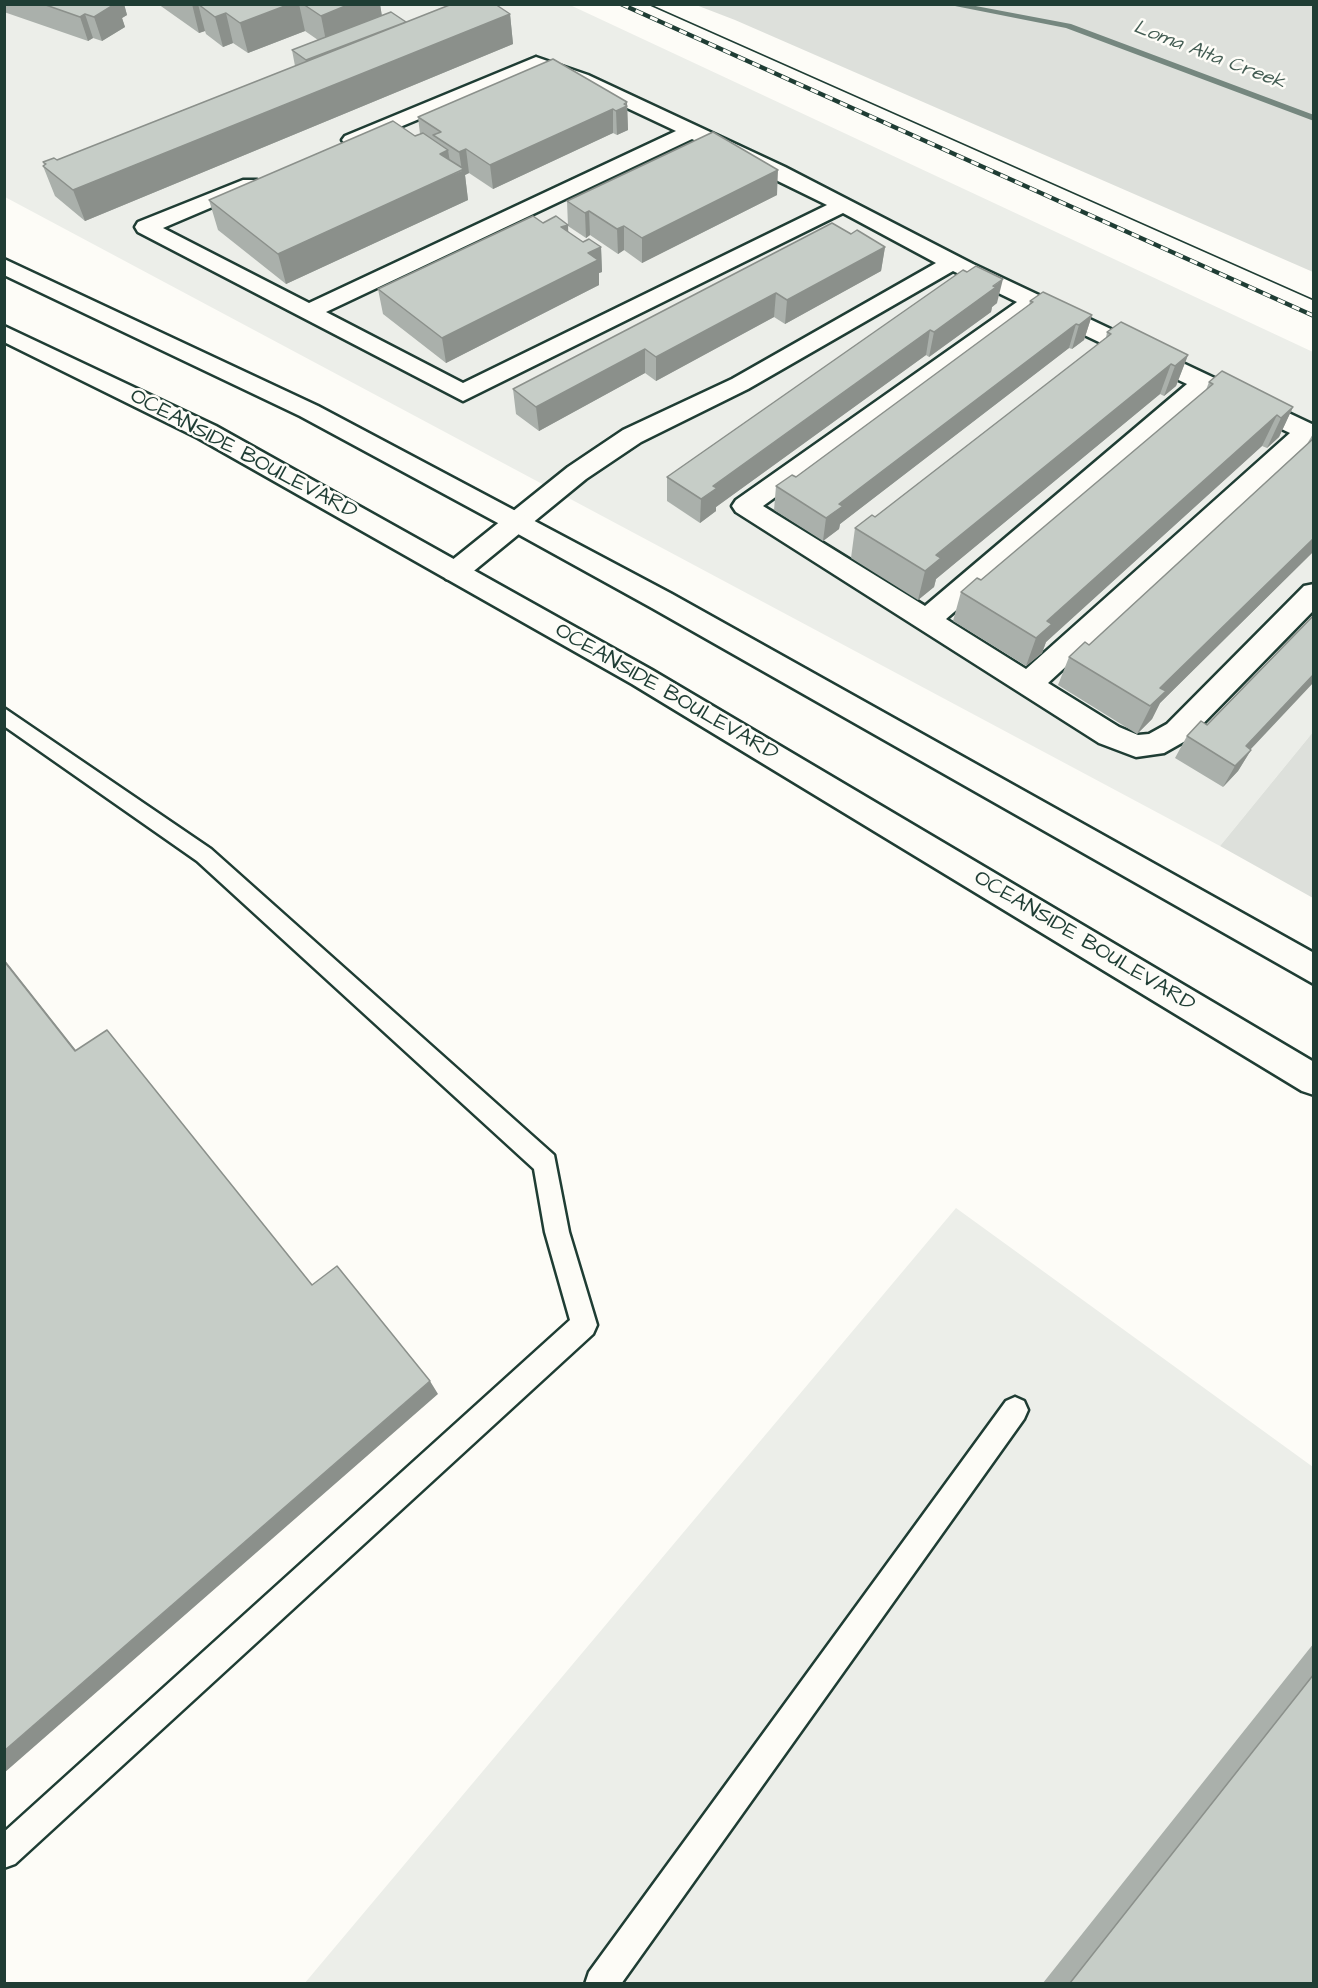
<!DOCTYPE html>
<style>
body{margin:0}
#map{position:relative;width:1318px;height:1988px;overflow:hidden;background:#fdfcf7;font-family:"Architects Daughter",sans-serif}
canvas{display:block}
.frame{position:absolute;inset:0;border:6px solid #1f3d34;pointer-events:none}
</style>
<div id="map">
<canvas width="1318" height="1988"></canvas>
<div class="frame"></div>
</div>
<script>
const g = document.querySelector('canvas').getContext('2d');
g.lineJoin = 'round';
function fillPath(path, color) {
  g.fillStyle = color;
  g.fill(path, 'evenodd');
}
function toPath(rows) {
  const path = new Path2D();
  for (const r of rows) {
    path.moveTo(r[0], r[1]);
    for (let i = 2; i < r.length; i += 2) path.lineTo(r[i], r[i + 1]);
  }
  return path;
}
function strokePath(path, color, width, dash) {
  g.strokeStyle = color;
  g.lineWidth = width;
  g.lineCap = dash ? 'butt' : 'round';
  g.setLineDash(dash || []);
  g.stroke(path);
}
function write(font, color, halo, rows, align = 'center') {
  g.font = font + ' "Architects Daughter",sans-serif';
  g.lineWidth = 5;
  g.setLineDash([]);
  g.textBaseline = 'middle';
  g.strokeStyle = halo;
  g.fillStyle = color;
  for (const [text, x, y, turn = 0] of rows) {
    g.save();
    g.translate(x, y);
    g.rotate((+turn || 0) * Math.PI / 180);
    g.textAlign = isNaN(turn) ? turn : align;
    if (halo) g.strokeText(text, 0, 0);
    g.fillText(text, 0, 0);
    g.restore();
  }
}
const built = toPath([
 [4,5,570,5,1313,352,1313,732,1220,846,5,197],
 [956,1208,1313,1467,1313,1983,304,1984]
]);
const green = toPath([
 [696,5,1313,5,1313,272,735,20],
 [1313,732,1313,898,1220,846]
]);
const stream = toPath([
 [945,4,965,4,1071,24,1314,115,1314,121,1066,28,945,4]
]);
const lane = toPath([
 [4,708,211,849,554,1155,569,1232,597,1325,593,1334,15,1864,4,1868,4,1832,570,1320,545,1232,534,1169,197,861,4,726,4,708],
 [1015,1397,1024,1401,1028,1410,1024,1419,621,1984,585,1984,589,1972,1006,1401,1015,1397]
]);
const street = toPath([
 [536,57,588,75,785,167,973,264,1314,425,1314,443,1310,442,1048,683,1119,727,1138,735,1149,734,1167,724,1304,586,1314,584,1314,610,1187,740,1164,753,1136,757,1099,743,736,512,732,506,736,500,1017,302,953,271,748,389,641,442,586,479,464,579,455,581,446,579,442,572,446,565,568,467,623,430,732,379,936,263,843,213,463,401,138,232,135,227,138,222,243,180,257,180,260,184,257,188,163,228,309,303,676,131,574,83,537,70,359,144,352,146,345,144,342,140,345,136,536,57],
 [692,139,827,205,463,383,326,312,692,139],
 [1034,311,1187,384,925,606,763,506,1034,311],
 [1206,393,1290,433,1026,669,946,619,1206,393]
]);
const primary = toPath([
 [4,259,318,406,672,594,1314,953,1314,984,652,608,509,529,300,416,4,275,4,259],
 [4,326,216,426,652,670,1314,1062,1314,1095,1302,1091,632,684,198,438,4,342,4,326]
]);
const tram = toPath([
 [648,4,1314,300]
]);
const rail = toPath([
 [621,4,1314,316]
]);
const wall = toPath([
 [4,4,124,4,127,15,122,18,125,27,102,41,93,38,88,41,4,12],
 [158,4,380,4,382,16,406,22,510,14,513,44,85,221,55,196,43,166,44,165,43,162,57,160,295,66,292,50,318,40,305,31,248,53,233,43,223,47,206,34,205,31,199,33],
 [627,106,628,130,617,135,613,133,493,189,469,173,465,175,468,200,286,284,218,230,209,200,415,136,420,134,418,117],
 [777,195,642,263,624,250,618,254,590,235,586,238,568,226,567,201],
 [543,223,568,232,583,242,601,247,602,272,599,273,599,285,446,363,383,314,378,289],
 [851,234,885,247,881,271,785,324,774,317,656,381,645,373,539,431,516,414,513,389],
 [963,270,997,303,992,307,991,312,929,357,926,355,716,507,716,511,700,523,667,501,667,477],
 [1030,301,1092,315,1084,340,1072,349,1069,348,840,524,839,529,823,541,774,510,776,486,796,477,1029,306],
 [1107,332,1188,355,1176,386,1164,396,1160,394,936,579,934,587,918,600,851,558,855,528,875,517,1106,338],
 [1209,382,1293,407,1279,437,1267,448,1262,446,1046,642,1042,653,1026,666,953,621,961,592,981,580,1206,390],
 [1314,432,1314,551,1160,703,1152,719,1137,734,1058,685,1069,657,1089,645,1307,444],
 [1187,736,1251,749,1251,750,1238,771,1223,787,1175,758],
 [1314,1643,1314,1983,1043,1983]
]);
const shadedWall = toPath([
 [108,4,124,4,127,15,122,18,125,27,102,41,94,17],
 [192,4,198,4,205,31,199,33],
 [290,4,299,4,305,31,248,53,240,23],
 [351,4,380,4,383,24,327,46,321,16],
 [226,13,233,43,223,47,215,17],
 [85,14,93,38,88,41,80,17],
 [510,14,513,44,85,221,73,190],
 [406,22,310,77,306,60],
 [627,102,628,130,617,135,616,111],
 [613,109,613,133,493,189,490,165],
 [466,149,469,173,465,175,468,200,286,284,278,254,440,154,448,150,452,175,462,171,459,152],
 [778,170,777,195,642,263,642,238],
 [589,211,590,235,586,238,585,213],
 [568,225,569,249,561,227],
 [624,226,624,250,618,254,617,229],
 [601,247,602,272,599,273,599,285,446,363,442,338,588,253],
 [885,247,881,271,785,324,787,300],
 [1003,279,997,303,992,307,991,312,929,357,934,332],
 [776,293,774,317,656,381,656,357],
 [1092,315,1084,340,1072,349,1079,325],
 [1076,324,1069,348,840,524,839,529,823,541,826,518,839,504],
 [930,330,926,355,716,507,716,511,700,523,701,499,713,486],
 [645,349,645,373,539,431,536,407],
 [1188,355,1176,386,1164,396,1175,366],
 [1171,364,1160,394,936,579,934,587,918,600,925,571,936,555],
 [1293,407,1279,437,1267,448,1281,418],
 [1277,415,1262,446,1046,642,1042,653,1026,666,1036,638,1047,621],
 [1314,538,1314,551,1160,703,1152,719,1137,734,1160,688],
 [1314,674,1314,682,1235,766,1246,746],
 [1251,750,1238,771,1223,787,1235,766],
 [4,959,94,1073,75,1051,4,961],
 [430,1381,438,1394,4,1773,4,1751]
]);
const building = toPath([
 [43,4,115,4,94,17,85,14,80,17,43,4],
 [198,4,290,4,240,23,226,13,215,17,198,4],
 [303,4,350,4,321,16,303,4],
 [452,4,495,4,510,14,73,190,43,166,46,164,43,162,54,158,57,160,452,4],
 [391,12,406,22,306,60,292,50,391,12],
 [553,59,627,102,624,104,627,106,616,111,613,109,490,165,466,149,459,152,433,135,441,132,418,117,553,59],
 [393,121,415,136,423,133,448,150,440,154,464,169,278,254,209,200,393,121],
 [713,132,778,170,642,238,624,226,617,229,589,211,585,213,567,201,713,132],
 [533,216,543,223,556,216,568,225,561,227,583,242,589,239,601,247,588,253,598,260,442,338,378,289,533,216],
 [832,223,851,234,857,230,885,247,787,300,776,293,656,357,645,349,536,407,513,389,832,223],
 [976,266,1003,279,993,286,996,287,934,332,930,330,713,486,717,488,701,499,667,477,963,270,967,272,976,266],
 [1043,292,1092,315,1079,325,1076,324,839,504,843,506,826,518,776,486,792,475,796,477,1033,302,1030,301,1043,292],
 [1121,322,1188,355,1175,366,1171,364,936,555,941,558,925,571,855,528,872,515,875,517,1111,334,1107,332,1121,322],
 [1222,371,1293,407,1281,418,1277,415,1047,621,1052,624,1036,638,961,592,977,578,981,580,1213,384,1209,382,1222,371],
 [1314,438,1314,538,1160,688,1166,691,1150,706,1069,657,1085,642,1089,645,1314,438],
 [1314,615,1314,674,1246,746,1251,750,1235,766,1187,736,1201,721,1207,725,1314,615],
 [4,961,75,1051,107,1030,312,1285,337,1266,430,1381,4,1751,4,961],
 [1314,1674,1314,1983,1070,1983,1314,1674]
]);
const farWaternames = [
 ["Loma Alta Creek",1209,56,21]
];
const streetNames = [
 ["OCEANSIDE BOULEVARD",243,455,28],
 ["OCEANSIDE BOULEVARD",666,693,30],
 ["OCEANSIDE BOULEVARD",1084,942,31]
];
fillPath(built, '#eceee9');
fillPath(green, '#dde0db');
fillPath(stream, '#75877f');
strokePath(lane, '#1f3d34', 5);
strokePath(street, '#1f3d34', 5);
strokePath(primary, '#1f3d34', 5);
fillPath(lane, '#fdfcf7');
fillPath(street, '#fdfcf7');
fillPath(primary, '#fdfcf7');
strokePath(tram, '#1f3d34', 1.5);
strokePath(rail, '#1f3d34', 4.5);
strokePath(rail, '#fdfcf7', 3, [8]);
fillPath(wall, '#aab0ab');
fillPath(shadedWall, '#8b908b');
fillPath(building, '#c6cdc7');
strokePath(building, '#8b908b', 1.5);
write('italic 20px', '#435c53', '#fdfcf7', farWaternames);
write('22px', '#1f3d34', '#fdfcf7', streetNames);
</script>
